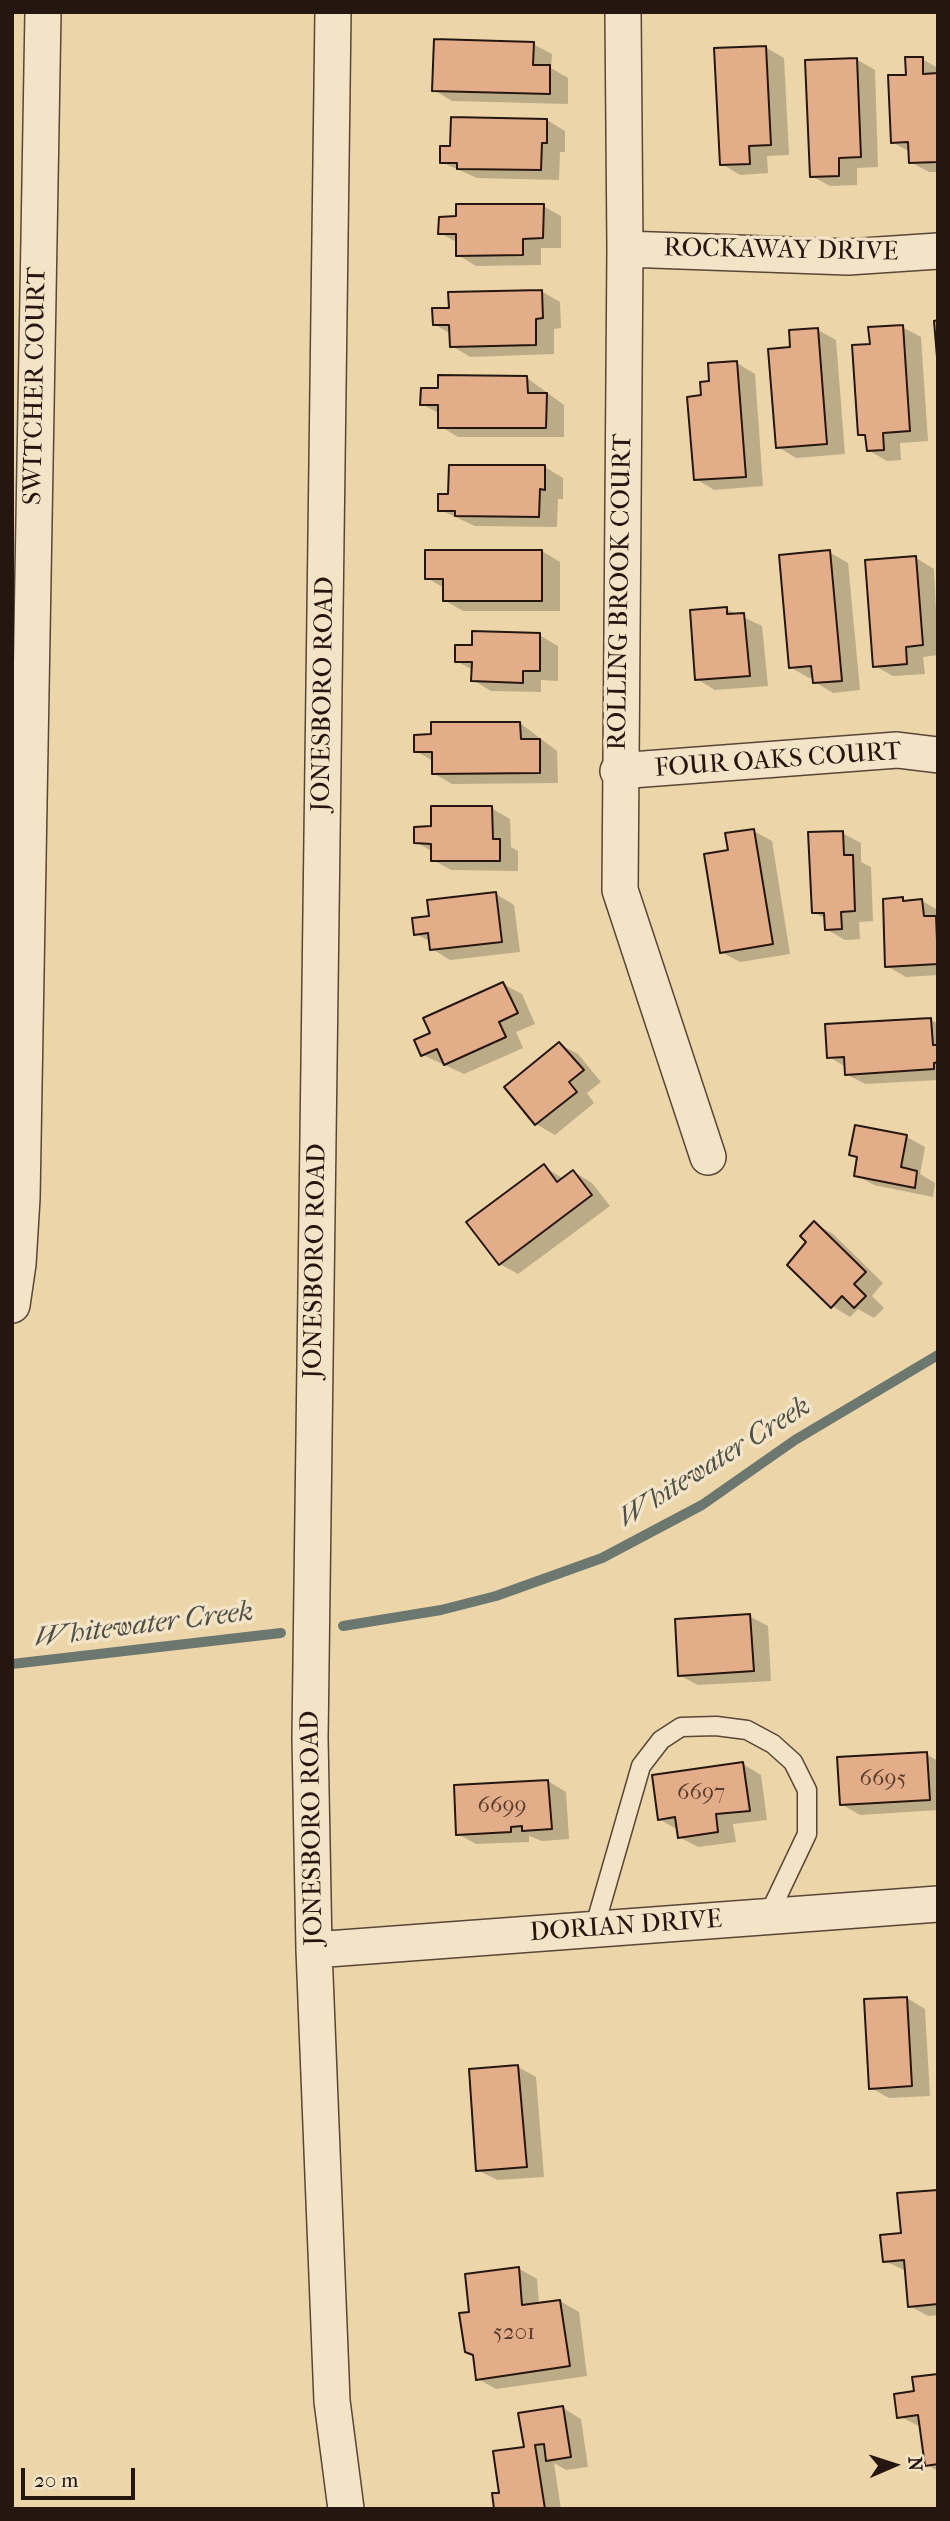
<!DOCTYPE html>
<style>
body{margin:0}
#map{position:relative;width:950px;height:2521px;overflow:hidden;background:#ecd6a9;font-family:"IM FELL French Canon",serif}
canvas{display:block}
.frame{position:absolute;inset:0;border:14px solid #261610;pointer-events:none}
.north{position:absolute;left:859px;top:2430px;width:70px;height:70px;-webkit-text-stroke:5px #f3e4c7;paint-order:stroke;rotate:87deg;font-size:19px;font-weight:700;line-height:28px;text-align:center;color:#261610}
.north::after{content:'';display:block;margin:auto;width:24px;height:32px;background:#261610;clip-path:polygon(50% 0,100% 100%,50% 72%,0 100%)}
.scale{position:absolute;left:21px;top:2468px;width:114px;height:32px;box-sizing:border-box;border:4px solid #261610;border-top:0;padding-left:9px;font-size:21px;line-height:24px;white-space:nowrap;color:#261610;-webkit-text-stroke:5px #f3e4c7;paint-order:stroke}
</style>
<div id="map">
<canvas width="950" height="2521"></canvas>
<div class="frame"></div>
<div class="north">N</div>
<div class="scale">20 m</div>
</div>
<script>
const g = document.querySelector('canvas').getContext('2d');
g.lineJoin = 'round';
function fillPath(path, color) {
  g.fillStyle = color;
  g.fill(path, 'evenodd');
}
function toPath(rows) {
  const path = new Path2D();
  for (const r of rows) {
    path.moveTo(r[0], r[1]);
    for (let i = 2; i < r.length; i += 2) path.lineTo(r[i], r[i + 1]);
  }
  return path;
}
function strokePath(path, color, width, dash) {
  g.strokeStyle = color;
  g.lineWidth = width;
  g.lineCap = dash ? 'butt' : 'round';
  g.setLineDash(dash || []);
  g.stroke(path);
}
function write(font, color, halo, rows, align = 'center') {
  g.font = font + ' "IM FELL French Canon",serif';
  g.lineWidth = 7;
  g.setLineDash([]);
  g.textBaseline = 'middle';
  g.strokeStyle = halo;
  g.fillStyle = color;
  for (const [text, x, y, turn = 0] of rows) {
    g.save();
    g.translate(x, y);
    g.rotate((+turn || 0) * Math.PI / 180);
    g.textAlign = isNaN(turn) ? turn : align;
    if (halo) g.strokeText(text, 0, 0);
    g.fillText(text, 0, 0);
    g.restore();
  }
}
const shadow = toPath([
 [533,44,552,54,551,68,568,78,568,104,452,101,434,90],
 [765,47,784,58,789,155,767,156,768,173,740,175,722,164],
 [856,59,875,70,878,167,857,168,857,185,830,186,812,176],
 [922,59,938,68,938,172,929,172,910,162,910,152,892,142,908,76],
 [547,120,565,131,565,152,560,152,559,180,477,178,441,162,452,148],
 [543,206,561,216,561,248,541,248,541,265,476,266,458,255,458,243,440,233],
 [541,291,560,302,561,328,554,329,554,354,470,357,452,346,451,334,434,324,451,309],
 [902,327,921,337,928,441,900,443,901,460,887,461,868,450,867,438,860,434,872,346],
 [818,330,836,340,845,454,796,458,778,447,792,349],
 [737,363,755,374,763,486,714,490,696,479,703,397,711,382],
 [527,378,564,405,564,437,458,437,440,426,440,414,422,404,439,389],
 [545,467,563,478,563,499,558,499,557,527,475,526,440,510,450,495],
 [542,551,560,562,560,611,463,611,444,600,444,588,427,578],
 [829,552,848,563,860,690,833,693,815,682,814,677,809,678,790,667],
 [916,558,934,569,938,655,923,657,925,674,893,676,875,666],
 [726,609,762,626,768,686,715,690,697,679],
 [539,635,558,646,558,681,541,680,541,692,491,691,473,680,473,670,456,661,474,647],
 [520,723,557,751,558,783,452,784,433,773,433,761,416,751],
 [491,808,510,819,511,847,518,851,518,871,451,870,433,860,433,852,416,842,433,828],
 [754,831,772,841,790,954,740,962,721,952,730,851],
 [842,833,861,843,861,862,871,867,873,921,859,922,860,939,845,940,826,929,826,919,813,912],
 [496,894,514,905,520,952,450,960,432,949,431,942,416,934,431,917],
 [884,900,922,901,938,910,938,975,906,977,887,966],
 [503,984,522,994,535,1024,516,1032,523,1048,464,1074,423,1055,432,1034],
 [931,1020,938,1024,938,1080,865,1084,846,1074,846,1067,829,1057],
 [559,1044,578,1054,601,1082,587,1093,594,1103,555,1135,536,1124,506,1087],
 [856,1127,907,1137,925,1147,920,1174,935,1183,933,1197,874,1185,856,1175,858,1159,851,1154],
 [544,1167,564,1179,574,1172,592,1183,610,1206,518,1274,500,1264],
 [814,1223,833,1234,883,1283,872,1296,884,1308,874,1318,858,1309,850,1317,832,1306,808,1242],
 [749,1616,768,1626,771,1681,698,1685,679,1675],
 [926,1754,938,1761,938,1810,860,1815,841,1804],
 [743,1764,761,1775,767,1820,733,1824,736,1842,698,1847,679,1837,678,1830,659,1819],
 [548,1781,566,1792,569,1839,542,1841,529,1836,529,1842,476,1844,458,1834],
 [907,1998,925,2009,930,2096,889,2098,871,2088],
 [518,2067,536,2077,544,2177,497,2180,478,2170],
 [938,2191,938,2315,928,2316,910,2306,906,2271,885,2261],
 [518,2268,537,2279,539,2304,560,2301,579,2312,587,2376,496,2389,478,2379,475,2356,466,2351,471,2313],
 [938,2376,938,2471,927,2465,921,2427,899,2416,916,2392],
 [563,2408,581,2419,588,2467,566,2470,554,2463,561,2509,496,2509,526,2449]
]);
const stream = toPath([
 [343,1626,441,1610,496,1596,602,1558,702,1505,795,1440,938,1355],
 [12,1664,281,1633]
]);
const building = toPath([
 [434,39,534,42,533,65,550,65,550,94,432,91,434,39],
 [766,46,771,145,749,146,750,164,720,165,714,48,766,46],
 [905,57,923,57,923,74,938,73,938,162,909,163,908,142,891,143,888,75,906,75,905,57],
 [857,58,861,157,839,158,839,176,810,177,805,60,857,58],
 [451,117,547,119,547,143,542,143,541,170,457,169,457,163,440,163,440,146,450,146,451,117],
 [456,204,544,204,543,238,523,239,523,255,456,256,456,234,438,234,439,217,456,216,456,204],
 [542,290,543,318,536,319,536,345,450,347,449,325,433,325,432,308,449,308,448,292,542,290],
 [938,320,938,369,934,321,938,320],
 [903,325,910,431,883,433,884,450,867,451,865,435,858,435,852,345,870,344,868,327,903,325],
 [818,328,827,444,776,448,768,349,790,347,789,330,818,328],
 [737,361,746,477,694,480,687,397,701,395,700,382,709,381,708,363,737,361],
 [438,375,527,376,528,393,547,393,546,428,438,428,438,405,420,405,421,388,438,388,438,375],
 [449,465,545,465,545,490,540,489,539,517,455,516,455,511,438,511,438,494,448,494,449,465],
 [425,550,542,550,542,601,443,601,443,579,425,579,425,550],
 [830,550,842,681,813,683,811,666,789,668,779,555,830,550],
 [916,556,923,645,906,647,907,664,873,667,865,560,916,556],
 [727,607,727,614,744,613,750,676,695,680,690,610,727,607],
 [472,631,540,633,540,671,523,671,523,683,471,681,472,662,455,662,455,645,472,645,472,631],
 [431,722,520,722,521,739,540,739,540,773,432,774,432,752,414,752,414,735,431,734,431,722],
 [431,806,492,806,493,839,500,839,500,861,431,861,431,844,414,843,414,827,431,826,431,806],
 [754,829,773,944,720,953,704,854,728,850,725,833,754,829],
 [843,831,844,855,853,855,855,911,841,912,842,929,825,930,824,913,812,913,808,832,843,831],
 [496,892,502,942,430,950,428,933,414,935,412,918,429,916,427,900,496,892],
 [903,897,903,901,922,899,924,916,936,916,938,964,885,967,883,899,903,897],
 [503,982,518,1013,499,1022,506,1037,444,1065,437,1049,421,1056,414,1040,430,1033,423,1018,503,982],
 [931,1018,933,1045,938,1045,938,1062,934,1063,934,1069,845,1075,844,1057,827,1058,825,1024,931,1018],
 [559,1042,584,1070,569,1082,577,1092,535,1125,504,1087,559,1042],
 [855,1125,907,1135,901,1167,917,1171,915,1188,854,1176,857,1157,849,1155,855,1125],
 [544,1164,557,1182,573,1170,592,1195,499,1265,466,1222,544,1164],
 [814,1221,866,1272,854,1284,866,1296,854,1308,842,1296,831,1308,787,1265,806,1242,800,1236,814,1221],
 [750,1614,754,1671,678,1676,675,1619,750,1614],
 [927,1752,930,1800,840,1805,837,1757,927,1752],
 [743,1762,750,1811,716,1814,718,1832,678,1838,675,1817,658,1820,652,1775,743,1762],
 [548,1780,552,1829,522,1831,522,1826,511,1827,511,1832,456,1835,454,1785,548,1780],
 [907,1997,912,2086,869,2089,864,1999,907,1997],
 [518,2065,527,2167,476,2171,469,2069,518,2065],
 [938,2190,938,2304,908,2307,904,2260,883,2262,880,2235,901,2233,897,2193,938,2190],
 [519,2267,522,2305,560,2300,570,2366,476,2380,473,2355,465,2352,459,2313,469,2312,465,2274,519,2267],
 [938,2374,938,2464,925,2466,918,2415,897,2418,894,2394,914,2391,912,2377,938,2374],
 [563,2406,571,2457,546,2461,544,2444,535,2445,545,2509,494,2509,492,2493,499,2493,493,2451,524,2447,518,2413,563,2406]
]);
const lane = toPath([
 [594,1929,641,1766,661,1740,681,1727,716,1726,747,1730,773,1744,793,1762,807,1790,807,1834,768,1916]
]);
const street = toPath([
 [333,12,310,1737,314,1950,332,2401,346,2509],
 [623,12,625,249,620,890,708,1157],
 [625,249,848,257,938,251],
 [618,771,897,750,938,755],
 [12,1305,18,1264,22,1198,43,12],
 [314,1950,938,1904]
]);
const numberNames = [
 ["6695",883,1779],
 ["6697",701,1793],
 ["6699",502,1806],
 ["5201",514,2333]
];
const streetNames = [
 ["ROCKAWAY DRIVE",781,251,1],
 ["SWITCHER COURT",36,386,-89],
 ["ROLLING BROOK COURT",621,592,-89],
 ["JONESBORO ROAD",324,694,-89],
 ["FOUR OAKS COURT",778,761,-4],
 ["JONESBORO ROAD",316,1261,-89],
 ["JONESBORO ROAD",313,1828,-91],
 ["DORIAN DRIVE",626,1927,-4]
];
const waterNames = [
 ["Whitewater Creek",715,1463,-32],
 ["Whitewater Creek",144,1626,-7]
];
fillPath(shadow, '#0003');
strokePath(stream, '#6b776f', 10);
fillPath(building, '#e4ad8a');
strokePath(building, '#261610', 2);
strokePath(lane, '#584636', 21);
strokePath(street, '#584636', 38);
strokePath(lane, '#f3e4c7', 18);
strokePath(street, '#f3e4c7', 35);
write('23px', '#563c2e', null, numberNames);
write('26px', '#261610', '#f3e4c7', streetNames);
write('italic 28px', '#4e4f47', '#f3e4c7', waterNames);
</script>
